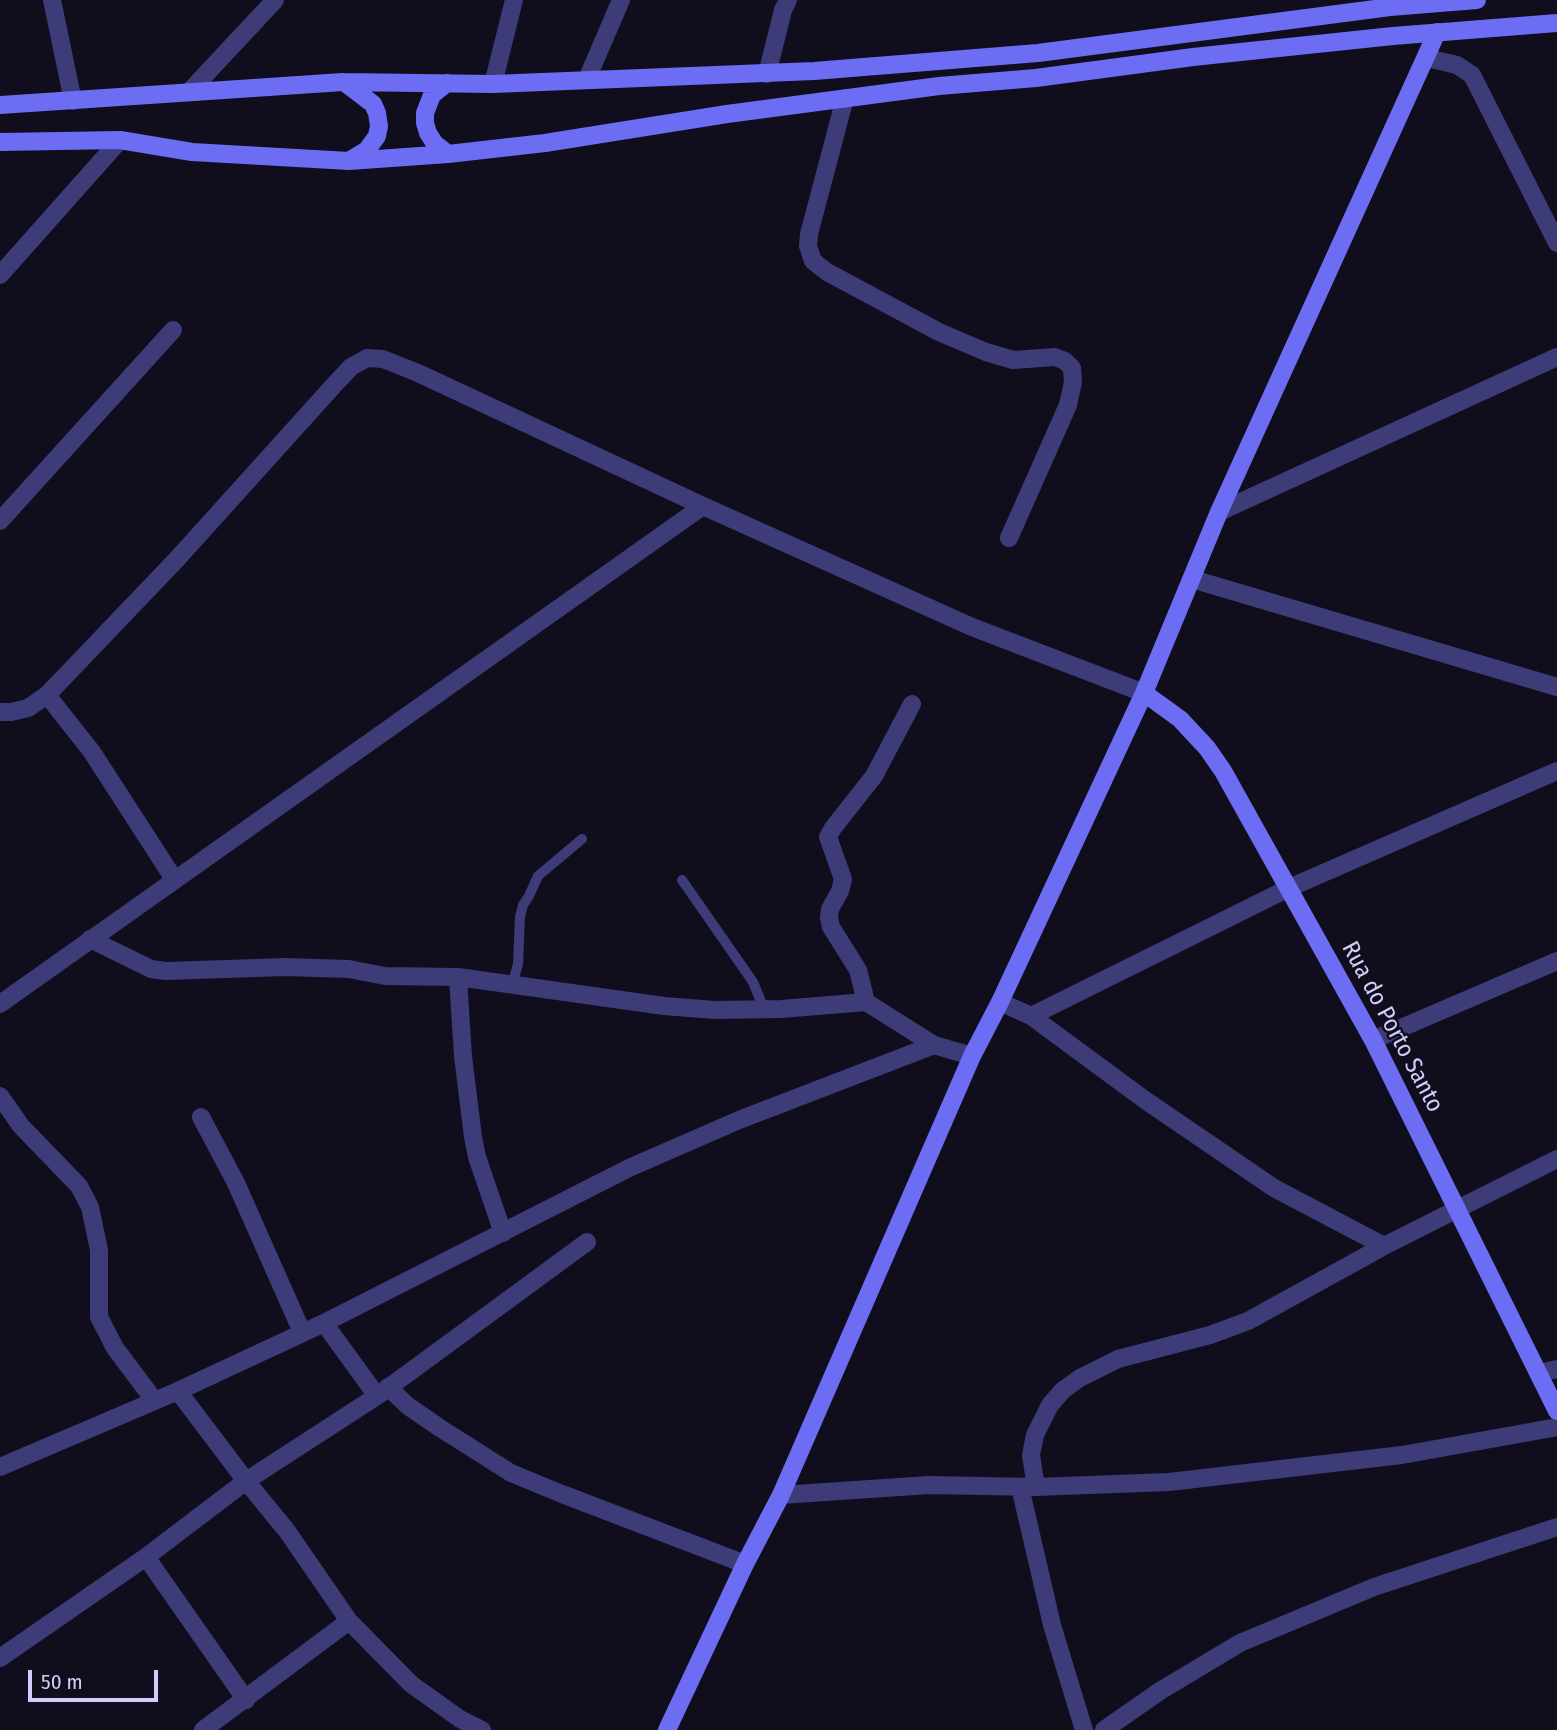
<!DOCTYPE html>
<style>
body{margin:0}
#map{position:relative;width:1557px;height:1730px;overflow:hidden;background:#100d1d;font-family:"Fira Sans Condensed",sans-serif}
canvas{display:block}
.scale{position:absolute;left:28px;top:1670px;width:130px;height:32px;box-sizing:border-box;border:4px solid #d1cdfb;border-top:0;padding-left:9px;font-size:21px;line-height:24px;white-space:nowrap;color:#d1cdfb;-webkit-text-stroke:5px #100d1d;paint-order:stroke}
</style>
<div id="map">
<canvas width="1557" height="1730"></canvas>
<div class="scale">50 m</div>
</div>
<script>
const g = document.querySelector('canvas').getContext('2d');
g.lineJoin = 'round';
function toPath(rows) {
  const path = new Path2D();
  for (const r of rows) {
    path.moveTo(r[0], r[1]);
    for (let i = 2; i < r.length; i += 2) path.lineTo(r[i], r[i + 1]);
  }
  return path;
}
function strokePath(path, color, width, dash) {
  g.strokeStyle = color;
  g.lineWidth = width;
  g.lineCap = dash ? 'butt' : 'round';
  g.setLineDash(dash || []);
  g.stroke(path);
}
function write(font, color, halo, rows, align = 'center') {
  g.font = font + ' "Fira Sans Condensed",sans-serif';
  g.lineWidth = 5;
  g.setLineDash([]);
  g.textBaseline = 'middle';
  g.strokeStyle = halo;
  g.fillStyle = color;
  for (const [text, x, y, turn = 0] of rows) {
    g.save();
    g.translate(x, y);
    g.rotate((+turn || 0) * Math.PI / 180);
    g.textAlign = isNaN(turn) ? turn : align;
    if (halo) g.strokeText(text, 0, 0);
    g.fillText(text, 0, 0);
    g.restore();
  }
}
const lane = toPath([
 [682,880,753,982,764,1009],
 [512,985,518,964,520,917,523,905,529,896,538,876,582,839]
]);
const street = toPath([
 [52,0,73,101],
 [1427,58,1457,65,1472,75,1557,243],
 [767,74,783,10,788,0],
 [587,79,621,0],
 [493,84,514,0],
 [190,91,275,0],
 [845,98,809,234,808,246,813,261,827,272,939,332,986,352,1013,360,1055,357,1065,361,1072,368,1073,382,1068,405,1009,538],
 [0,275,120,140],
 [1219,512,1557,357],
 [0,521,173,330],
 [1192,579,1557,687],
 [47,695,92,752,174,879],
 [0,712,11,712,28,708,47,695,177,559,335,384,351,367,367,358,383,359,418,373,703,506,972,627,1144,693],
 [90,939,151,969,166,971,286,967,349,969,385,976,458,977,664,1006,715,1010,781,1009,866,1002,934,1045],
 [458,977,463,1056,473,1137,477,1157,503,1233],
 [866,1002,858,970,831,927,829,918,830,909,840,891,843,879,828,837,833,828,874,776,912,704],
 [1000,1002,1031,1016,1289,888,1557,771],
 [0,1004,703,506],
 [1031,1016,1145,1100,1274,1188,1384,1246],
 [1373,1040,1557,961],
 [0,1096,21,1126,79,1186,90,1207,99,1250,99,1317,115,1348,154,1400],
 [201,1117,236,1183,302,1332],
 [324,1323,377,1396],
 [1539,1373,1557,1369],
 [388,1387,408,1406,440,1428,511,1473,562,1494,745,1564],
 [178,1391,246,1481,287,1531,349,1621,411,1684,460,1719,482,1730],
 [0,1467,178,1391,324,1323,629,1168,739,1120,934,1045,972,1056],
 [1020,1487,1052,1625,1084,1730],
 [1036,1487,1031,1455,1035,1435,1050,1405,1063,1390,1080,1378,1118,1359,1210,1335,1248,1321,1384,1246,1557,1159],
 [781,1495,929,1485,1036,1487,1169,1482,1402,1455,1557,1427],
 [146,1557,246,1700],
 [0,1658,146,1557,246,1481,377,1396,587,1242],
 [203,1730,349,1621],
 [1104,1730,1160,1691,1240,1643,1374,1587,1557,1527]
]);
const secondary = toPath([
 [344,82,373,104,377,113,379,126,377,136,367,150,349,161],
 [447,83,432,95,425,113,425,123,428,133,435,144,448,154],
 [0,105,343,82,493,84,814,71,1038,53,1390,7,1477,0],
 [0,142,120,140,192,152,349,161,448,154,545,143,727,114,939,86,1036,78,1193,57,1393,36,1557,23],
 [1144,693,1180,719,1207,748,1223,771,1373,1040,1557,1411],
 [667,1730,745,1564,781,1495,972,1056,1000,1002,1144,693,1219,512,1437,32]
]);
const streetNames = [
 ["Rua do Porto Santo",1392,1027,62]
];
strokePath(lane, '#3d3c78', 10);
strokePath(street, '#3d3c78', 18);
strokePath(secondary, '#6c6df3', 18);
write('24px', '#d1cdfb', '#100d1d', streetNames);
</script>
